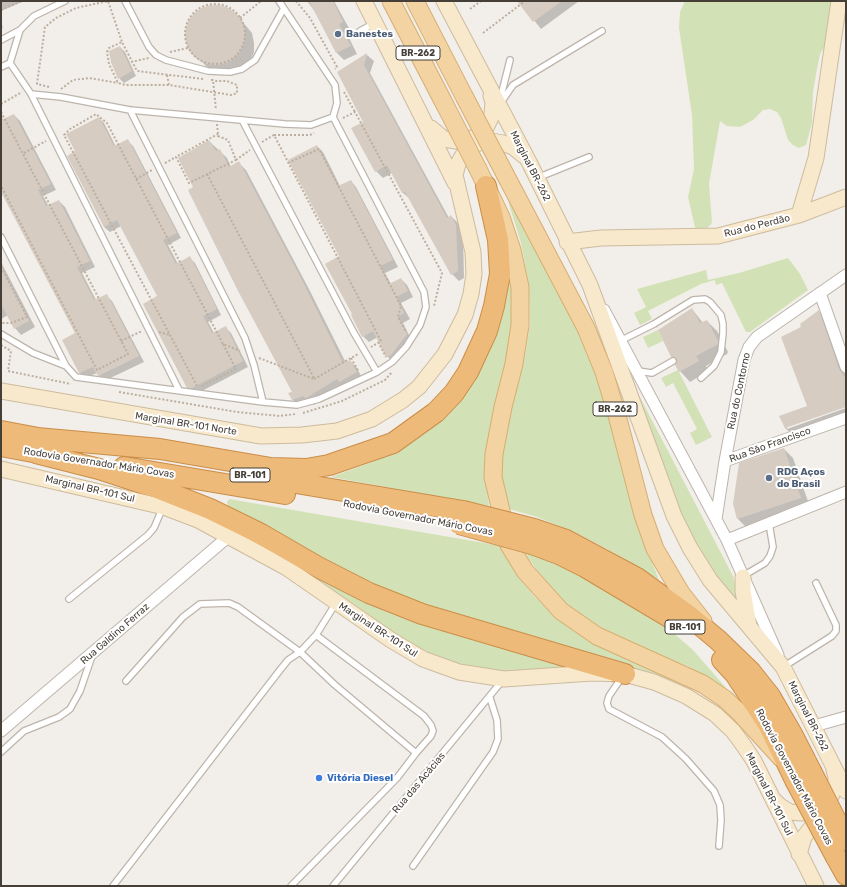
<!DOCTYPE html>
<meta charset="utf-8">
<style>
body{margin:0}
#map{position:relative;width:847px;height:887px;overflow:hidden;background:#f2eee9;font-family:Rubik,sans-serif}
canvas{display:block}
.frame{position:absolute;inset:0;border:2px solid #453f38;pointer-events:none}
</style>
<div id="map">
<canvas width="847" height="887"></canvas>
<div class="frame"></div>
</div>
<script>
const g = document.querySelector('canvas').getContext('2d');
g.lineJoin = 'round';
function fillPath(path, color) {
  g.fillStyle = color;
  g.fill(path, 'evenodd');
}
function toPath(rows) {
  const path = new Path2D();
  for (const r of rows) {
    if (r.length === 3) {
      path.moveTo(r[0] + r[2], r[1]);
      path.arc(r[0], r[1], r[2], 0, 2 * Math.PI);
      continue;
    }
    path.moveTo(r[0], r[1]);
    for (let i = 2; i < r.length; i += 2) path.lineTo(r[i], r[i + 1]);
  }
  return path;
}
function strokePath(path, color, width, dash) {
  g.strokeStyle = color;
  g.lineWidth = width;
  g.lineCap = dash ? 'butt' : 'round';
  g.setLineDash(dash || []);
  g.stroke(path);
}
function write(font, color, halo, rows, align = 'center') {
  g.font = font + ' Rubik,sans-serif';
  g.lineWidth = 4;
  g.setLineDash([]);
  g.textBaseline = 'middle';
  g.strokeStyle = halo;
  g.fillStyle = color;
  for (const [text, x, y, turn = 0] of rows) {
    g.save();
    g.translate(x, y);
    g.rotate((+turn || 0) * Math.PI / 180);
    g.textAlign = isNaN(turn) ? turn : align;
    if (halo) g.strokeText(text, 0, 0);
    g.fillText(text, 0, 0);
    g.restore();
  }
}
const green = toPath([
 [685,1,833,1,828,42,820,54,817,69,813,92,812,123,806,145,799,148,793,145,788,140,781,118,777,112,770,109,763,110,753,120,740,127,727,126,720,121,709,184,712,223,701,234,695,227,688,197,694,169,692,115,679,28,680,12],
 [508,201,536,245,578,330,596,374,610,416,647,549,659,580,607,549,572,531,537,517,506,508,499,475,510,407,524,362,530,324,529,285,521,243],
 [788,258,800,274,808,290,750,332,746,332,722,283,716,285,715,280,701,284,648,311,652,319,640,325,634,313,646,307,637,289,706,270,708,280,739,273],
 [512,269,515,324,486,452,485,476,489,506,331,477,370,463,396,451,423,434,444,417,462,399,477,377,497,333,505,306],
 [658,330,663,341,648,348,643,337],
 [678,370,712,437,696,445,690,433,697,429,673,383,666,387,661,378],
 [631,380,733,576,741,612,722,589,686,524,668,485],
 [229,499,502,546,517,574,535,597,555,616,592,642,684,684,425,608,373,587,228,506,227,502],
 [525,553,556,561,663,624,693,650,727,689,687,666,640,649,600,629,565,604,548,586],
 [289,562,528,653,564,667,515,673,460,666,427,652,396,636]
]);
const shadow = toPath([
 [1,1,24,1,1,11],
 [307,1,334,1,350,30,346,32,357,54,344,60,337,53,316,13],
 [519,1,579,1,541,29],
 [211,6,220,6,230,9,237,15,252,33,254,43,254,52,250,61,244,68,226,74,208,68,191,51,187,42,186,32,188,23,194,15,201,9],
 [120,47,125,52,136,76,124,83,119,78,111,62],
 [367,55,374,61,370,73,449,218,451,216,458,223,463,233,464,278,459,281,452,274,410,199,403,193,392,173,383,178,376,171,365,122,338,72],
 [1,115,3,120,14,115,20,121,56,190,43,196,49,207,59,201,65,207,95,267,82,273,96,300,106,295,112,301,144,362,104,381,97,373,85,378,79,372,76,333,1,189],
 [99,118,104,123,116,147,128,141,133,146,181,238,168,245,178,264,190,258,195,263,221,315,208,322,214,333,225,327,231,333,248,367,198,393,194,393,188,387,159,296,121,226,110,232,104,227,77,151],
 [209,141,227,158,231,167,239,163,246,170,310,291,346,363,350,361,357,368,363,380,344,386,314,405,311,403,300,407,293,400,290,393,293,392,195,188],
 [317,146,323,152,340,186,351,181,356,187,398,267,385,273,391,284,401,279,407,285,413,297,401,303,410,319,403,323,412,341,393,362,387,356,378,337,369,342,363,336,354,315],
 [1,262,35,327,21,335,15,328,8,315,1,319],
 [692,309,703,323,707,321,717,331,728,352,727,354,706,366,708,371,690,382,680,371,677,362,672,357],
 [819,312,824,318,846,377,846,406,787,426,787,429,846,408,846,415,792,434,785,428,781,417,808,406,782,337,802,327,801,324],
 [784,449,793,458,810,507,747,528,738,519]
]);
const building = toPath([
 [309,1,333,1,343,22,339,24,351,46,336,53],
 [517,1,562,1,533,22],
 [215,35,30],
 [120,46,132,71,118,79,111,62,109,51],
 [367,53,364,65,447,218,451,215,456,225,458,271,451,275,405,192,402,193,387,165,375,172,351,128,363,122,337,72],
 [14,114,51,184,38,190,46,206,59,200,90,261,77,267,94,300,107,294,139,356,98,376,93,367,79,373,62,340,75,333,1,192,1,120],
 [99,117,114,146,128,139,177,233,163,240,176,264,190,256,217,309,203,316,212,333,226,326,243,361,192,388,187,388,143,304,157,296,117,220,104,227,67,156,75,151,66,134],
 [209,140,216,151,220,149,229,167,239,161,303,282,343,363,350,360,357,372,339,382,337,379,306,398,303,396,292,400,288,393,292,392,237,289,188,190,193,187,178,158],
 [317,145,338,186,351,180,393,260,380,266,389,284,401,278,408,291,396,297,404,313,398,317,407,334,391,355,386,357,373,331,362,337,351,315,352,314,325,264,339,256,288,160],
 [1,267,29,321,14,329,1,304],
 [692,308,700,323,707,320,718,341,718,344,696,356,699,361,679,372,675,365,677,359,671,357,658,330],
 [819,310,839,369,846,379,846,407,785,428,779,416,807,406,781,337,801,327,800,324],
 [784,448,801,498,737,519,733,504,739,463]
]);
const path = toPath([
 [296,1,310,18,337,67,335,69],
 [215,34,30],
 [470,9,481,1],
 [1,10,22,1],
 [240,18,261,1],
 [1,22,2,30],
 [483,33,525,1],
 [170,52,188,48],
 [131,62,149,58],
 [167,75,169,85],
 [203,79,137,71,122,42,109,48,107,52,109,64,118,83,126,85,169,85,231,95,237,93,237,85,227,81,216,81,213,80],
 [211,80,213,80,216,110],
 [49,87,37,84,45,27,56,18,76,8,108,1,122,42],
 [61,89,73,80,89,78,118,83],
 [344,92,355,112],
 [1,104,22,92],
 [1,112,128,354,97,370,1,186],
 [343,118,355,112,442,273,434,306],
 [217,124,218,134,218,136,228,140,236,160,189,183,176,157,218,134],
 [274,135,310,135,314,133],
 [262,142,274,135,381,341,371,347],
 [24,153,46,141],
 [236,160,250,150],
 [165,163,176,157],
 [288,163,319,149,401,306,398,317,406,332],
 [207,174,314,378],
 [136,179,152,170],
 [1,267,27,317,11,323,1,323],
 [159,332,170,335],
 [121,341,142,331],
 [378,342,386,357],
 [1,345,11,351,8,371,71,384],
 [259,358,314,379],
 [351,358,359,372],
 [314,379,358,354],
 [197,386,64,135,70,129,96,114,107,123,223,344,240,351],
 [202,386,236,369,223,344],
 [119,392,237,412,280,416,296,414],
 [303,413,342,401,385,380,392,372]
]);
const lane = toPath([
 [125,1,149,47,156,55,166,60,208,71,230,72,242,69,255,60,283,10],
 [360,31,375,23],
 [1,40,20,30,34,16,65,1],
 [10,63,31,94,179,390],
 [1,67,10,63,20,30],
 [31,94,61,97,130,110,285,124,311,125,333,117],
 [500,100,510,60],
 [500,104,513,85,602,31],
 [130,110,245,338,254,365,263,402],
 [242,120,354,333,377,372],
 [537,178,589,157],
 [1,237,66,366,76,377,263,402,297,405,319,399,377,372,392,362,406,347,420,325,426,307,424,292,333,117,337,103,335,85,279,1],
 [1,334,33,353,66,366],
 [622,340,654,324,693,300,705,299,710,302,721,315,723,324,723,333,721,352,714,366,701,378],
 [638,371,652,373,673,361],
 [743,576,765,563,770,556,773,547,769,523],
 [69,599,148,535,154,528,163,507],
 [316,635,424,716,431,725,433,731,431,736,416,753],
 [783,667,832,636,836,631,836,625,816,583],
 [622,677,609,696,607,703,609,709,662,737,686,759,714,791,720,805,721,820,719,846],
 [1,752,24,731,59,717,70,709,80,691,92,656],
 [413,866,493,752,498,739,497,720,490,698],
 [113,886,280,670,288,660,300,652,238,607,229,603,200,604,183,617,126,681],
 [291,886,397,778,416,753,335,685,300,652,316,635,336,603],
 [333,886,502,681]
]);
const street = toPath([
 [820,293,846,367],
 [604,310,727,540,778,655],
 [725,461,744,360,749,347,757,337,846,275],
 [716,519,725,461,846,418],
 [727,540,846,492],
 [814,726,846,717],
 [1,731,229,536]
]);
const secondary = toPath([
 [364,1,455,183],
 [444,1,529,162,590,285,674,516,690,548,710,580,783,667,846,791],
 [431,128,444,139,456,141,468,140,479,135,487,126,492,115,493,102,491,96],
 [799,215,816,158,839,1],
 [567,242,601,238,718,236,799,215,846,197],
 [1,391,261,436,302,435,337,431,372,419,403,400,419,387,445,354,465,315,471,294,474,274,473,252,455,175,458,164,463,155,471,147,481,142,492,141,503,143,513,147,524,156],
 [1,469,164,507,198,520,287,568,391,640,423,659,459,672,504,679,592,673,625,674,654,682,686,696,715,714,733,731,744,746,754,761,816,886],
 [743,577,743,591,749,626],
 [775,801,780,806,790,812,801,813,812,812,822,806,830,798,835,788,836,777,834,770],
 [799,854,804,837,810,829,827,820]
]);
const primary = toPath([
 [391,1,445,105],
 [415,1,464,96],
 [478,169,501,217,512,250,520,287,520,325,514,364,503,407,494,454,493,477,509,545,525,571,561,611,597,636,703,684,725,699,739,712,781,758],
 [506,176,586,328,604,372,617,415,643,515,655,549,681,593,703,621]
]);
const highway = toPath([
 [1,431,49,440],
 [37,438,160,449,271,468,306,469,329,465,393,443,436,412,454,393,468,372,487,331,494,306,500,274,498,240,486,186],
 [1,446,49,455],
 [36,453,99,469,157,488,210,509,261,534,318,567,369,593,422,614,625,674],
 [124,467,285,494],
 [266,478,463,511],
 [534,529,566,540,637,578,688,615,718,640,751,672,770,696,792,734,811,771],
 [532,544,559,554,585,567,674,620],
 [722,660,735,674,768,724,795,780],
 [836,857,846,875]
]);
const primaryBridge = toPath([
 [464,96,506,176],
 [445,105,478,169]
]);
const highwayBridge = toPath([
 [463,511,534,529],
 [459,524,532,544],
 [811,771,846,840],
 [795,780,836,857]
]);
const markers = [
 [338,34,4,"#5c6f8a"],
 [769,478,4,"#5c6f8a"],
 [319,778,4,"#3f7fe0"]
];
const shields = [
 [418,53,44],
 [615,409,44],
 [250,475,40],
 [685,627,40]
];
const shieldNames = [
 ["BR-262",418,53],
 ["BR-262",615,409],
 ["BR-101",250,475],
 ["BR-101",685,627]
];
const serviceNames = [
 ["Banestes",346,34],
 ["RDG Aços",777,472],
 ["do Brasil",777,484]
];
const streetNames = [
 ["Marginal BR-262",530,166,63],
 ["Rua do Perdão",757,226,-14],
 ["Rua do Contorno",739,391,-78],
 ["Marginal BR-101 Norte",186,424,9],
 ["Rua São Francisco",770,445,-20],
 ["Rodovia Governador Mário Covas",99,463,9],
 ["Marginal BR-101 Sul",90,489,13],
 ["Rodovia Governador Mário Covas",418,518,11],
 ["Marginal BR-101 Sul",378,630,33],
 ["Rua Galdino Ferraz",115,634,-41],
 ["Marginal BR-262",808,716,63],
 ["Rodovia Governador Mário Covas",794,777,62],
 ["Rua das Acácias",419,783,-50],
 ["Marginal BR-101 Sul",769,794,63]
];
const shopNames = [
 ["Vitória Diesel",327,778]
];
fillPath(green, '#d3e2b6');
fillPath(shadow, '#0003');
fillPath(building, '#d6ccc2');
strokePath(lane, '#bdb5ac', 8);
strokePath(street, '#bdb5ac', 13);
strokePath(secondary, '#cdbb9d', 17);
strokePath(primary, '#d6ae73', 19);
strokePath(highway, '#cb8e49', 22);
strokePath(path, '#bdaf9f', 2, [2, 2]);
strokePath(lane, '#fff', 5.5);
strokePath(street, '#fff', 11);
strokePath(secondary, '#f8e9cd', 15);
strokePath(primary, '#f3d3a1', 17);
strokePath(highway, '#edba79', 20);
strokePath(primaryBridge, '#d6ae73', 19, []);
strokePath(highwayBridge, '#cb8e49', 22, []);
strokePath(primaryBridge, '#f3d3a1', 17);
strokePath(highwayBridge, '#edba79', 20);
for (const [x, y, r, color] of markers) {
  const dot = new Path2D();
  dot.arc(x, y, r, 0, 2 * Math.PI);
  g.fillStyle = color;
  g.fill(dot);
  strokePath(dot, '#fff', 1.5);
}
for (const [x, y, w] of shields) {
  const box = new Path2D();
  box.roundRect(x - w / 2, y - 7, w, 14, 3);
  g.fillStyle = '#fff';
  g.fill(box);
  strokePath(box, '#453f38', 1);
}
write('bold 9px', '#453f38', null, shieldNames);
write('bold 10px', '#4e5e75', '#fff', serviceNames, 'left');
write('10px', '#453f38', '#fff', streetNames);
write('bold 10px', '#366cbe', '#fff', shopNames, 'left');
</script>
